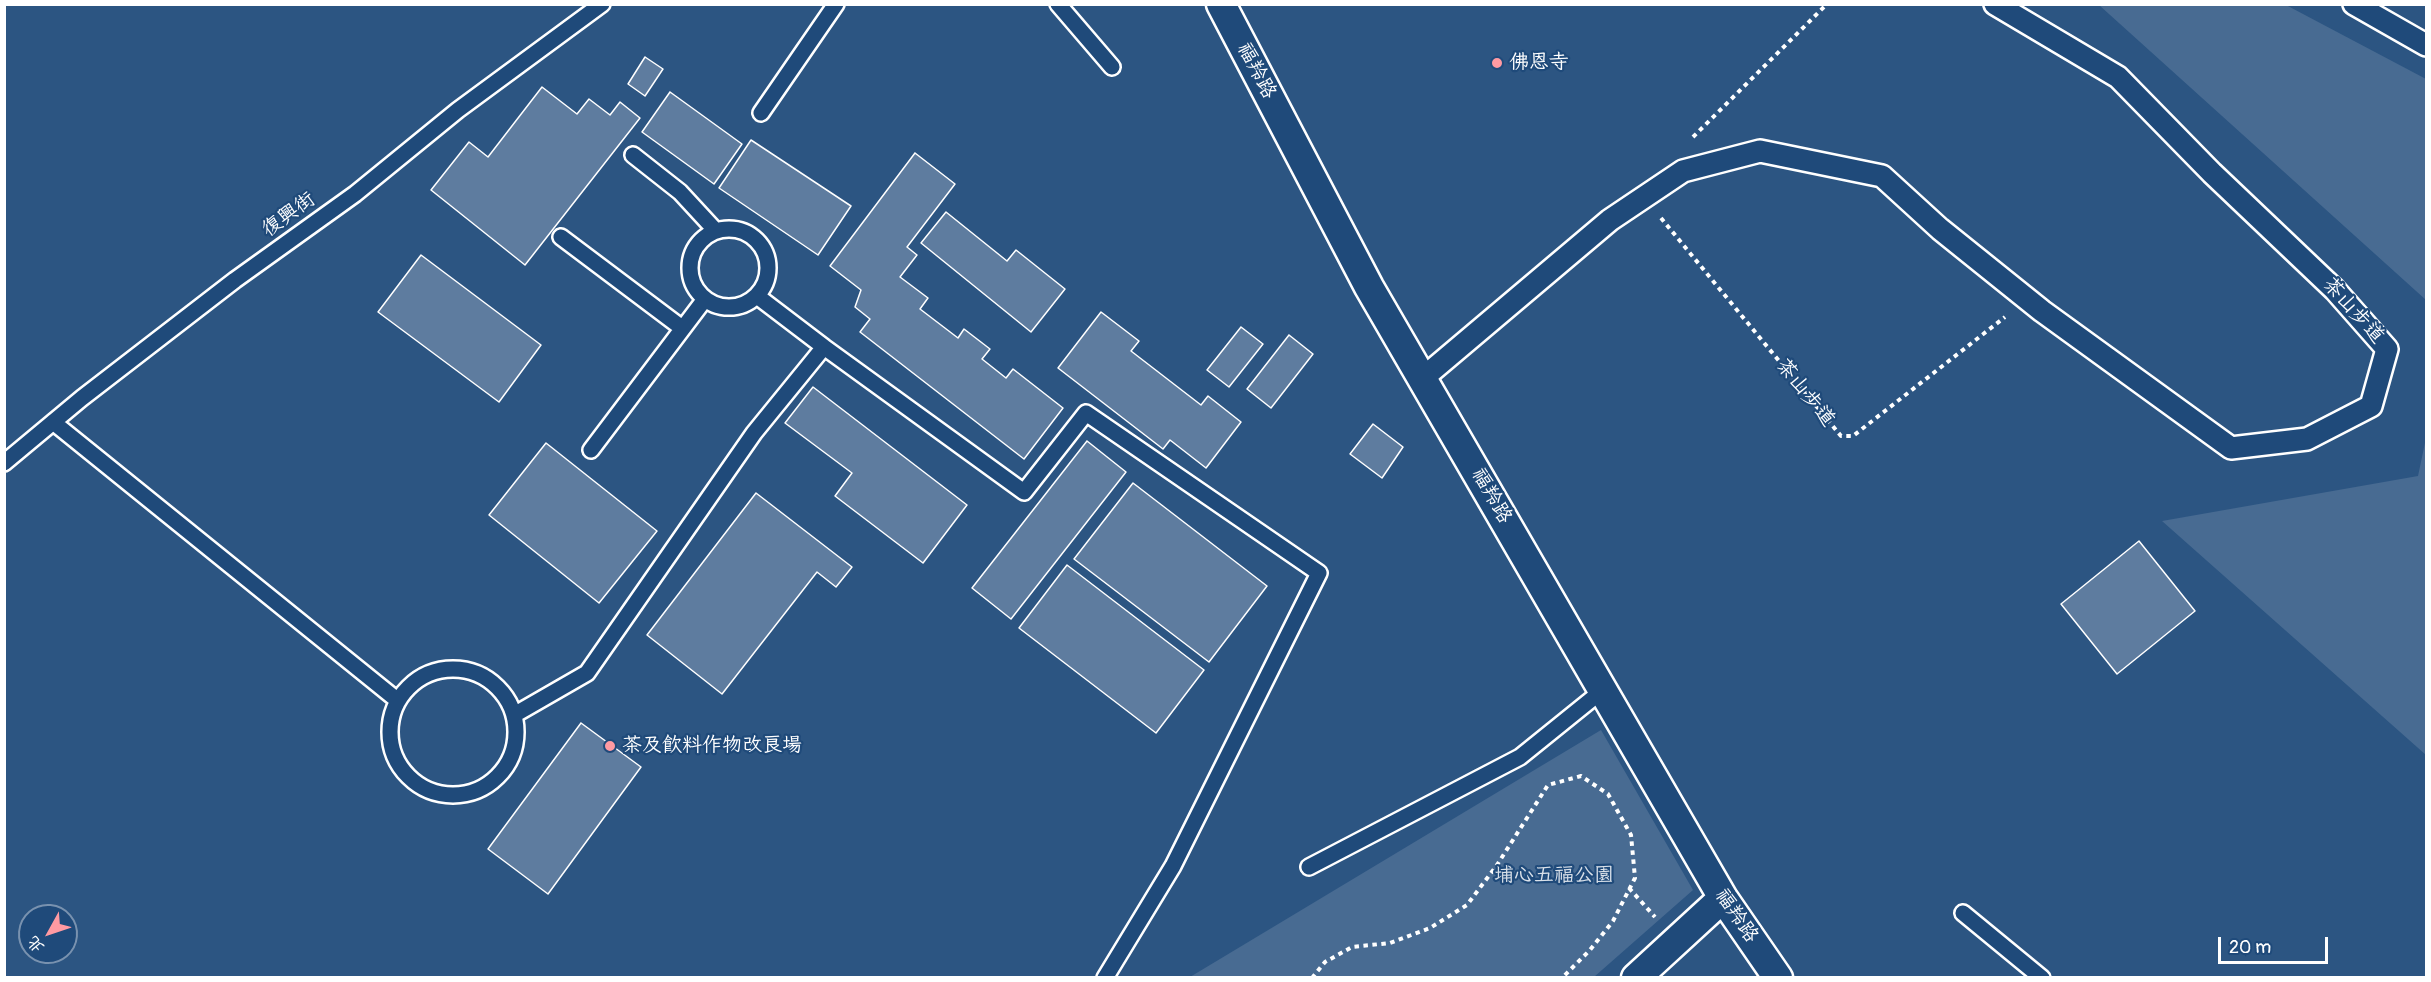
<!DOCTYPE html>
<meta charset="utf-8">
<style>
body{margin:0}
#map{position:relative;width:2431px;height:982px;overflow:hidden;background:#2c5582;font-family:Pangolin,"LXGW WenKai TC",sans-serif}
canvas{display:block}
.frame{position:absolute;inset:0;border:6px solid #fff;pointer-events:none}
.north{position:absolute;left:18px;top:904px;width:60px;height:60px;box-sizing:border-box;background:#1f4a7a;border:2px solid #7992af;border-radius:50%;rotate:230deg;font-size:16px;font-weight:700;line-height:24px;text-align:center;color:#fff}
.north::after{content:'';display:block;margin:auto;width:21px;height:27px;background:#ff9aa2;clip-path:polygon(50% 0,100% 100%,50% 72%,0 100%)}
.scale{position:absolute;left:2218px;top:937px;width:110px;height:27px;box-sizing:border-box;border:3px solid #fff;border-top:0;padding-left:8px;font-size:18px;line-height:21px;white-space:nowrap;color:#fff;-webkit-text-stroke:4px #1f4a7a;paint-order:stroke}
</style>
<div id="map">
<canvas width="2431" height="982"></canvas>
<div class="frame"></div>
<div class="north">北</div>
<div class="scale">20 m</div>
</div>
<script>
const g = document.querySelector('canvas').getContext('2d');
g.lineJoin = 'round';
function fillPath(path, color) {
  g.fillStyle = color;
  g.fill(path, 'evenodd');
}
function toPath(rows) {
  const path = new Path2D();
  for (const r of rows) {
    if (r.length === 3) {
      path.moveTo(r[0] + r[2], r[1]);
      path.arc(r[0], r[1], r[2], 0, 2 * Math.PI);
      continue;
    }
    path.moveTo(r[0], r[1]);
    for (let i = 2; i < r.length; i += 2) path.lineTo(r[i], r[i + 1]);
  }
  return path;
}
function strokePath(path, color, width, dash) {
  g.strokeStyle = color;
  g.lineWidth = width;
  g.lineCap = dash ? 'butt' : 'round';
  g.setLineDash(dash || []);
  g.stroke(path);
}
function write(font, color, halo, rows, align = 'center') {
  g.font = font + ' Pangolin,"LXGW WenKai TC",sans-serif';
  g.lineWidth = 4.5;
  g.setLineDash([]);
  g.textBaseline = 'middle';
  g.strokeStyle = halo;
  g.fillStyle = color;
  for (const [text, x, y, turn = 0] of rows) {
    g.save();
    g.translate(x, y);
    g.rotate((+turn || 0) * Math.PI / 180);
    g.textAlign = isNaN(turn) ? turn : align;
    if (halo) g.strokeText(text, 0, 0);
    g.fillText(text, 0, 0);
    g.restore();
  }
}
const green = toPath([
 [2099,5,2286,5,2426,79,2426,300],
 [2426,438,2426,755,2162,521,2418,476],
 [1601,730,1693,890,1594,977,1190,977]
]);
const building = toPath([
 [645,57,663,69,645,96,628,84,645,57],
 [542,87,577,114,589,99,610,115,620,102,640,118,525,265,431,190,469,142,488,157,542,87],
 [670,92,742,144,714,184,642,132,670,92],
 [751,140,851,206,818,255,719,188,751,140],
 [915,153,955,184,907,247,917,255,900,277,928,298,920,309,958,338,964,329,990,349,982,359,1006,378,1013,369,1063,408,1024,459,860,332,870,319,855,307,861,290,830,266,915,153],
 [946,212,1007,261,1016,250,1065,289,1031,332,921,243,946,212],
 [421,255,541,345,499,402,378,312,421,255],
 [1101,312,1139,341,1131,351,1201,405,1208,396,1241,422,1206,468,1170,440,1163,449,1058,368,1101,312],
 [1241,327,1263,344,1229,387,1207,370,1241,327],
 [1289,335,1313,354,1271,408,1247,389,1289,335],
 [813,387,967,505,923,563,835,496,852,473,785,423,813,387],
 [1373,424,1403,447,1382,478,1350,454,1373,424],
 [1087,441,1126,472,1011,619,972,588,1087,441],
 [546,443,657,531,599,603,489,515,546,443],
 [1133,483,1267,586,1209,662,1074,559,1133,483],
 [756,493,852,567,836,587,817,572,722,694,647,635,756,493],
 [2139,541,2195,611,2117,674,2061,604,2139,541],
 [1067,565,1204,670,1156,733,1019,628,1067,565],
 [581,723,641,767,548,894,488,849,581,723]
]);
const path = toPath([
 [1693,137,1827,4],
 [1661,218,1841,436,1853,436,2005,317],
 [1629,888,1655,917],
 [1312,978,1325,962,1352,947,1390,943,1430,928,1467,905,1497,865,1548,785,1581,776,1608,794,1631,835,1635,878,1613,921,1590,950,1562,978]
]);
const service = toPath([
 [1058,4,1112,67],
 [761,113,836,4],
 [633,155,680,192,716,231],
 [729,268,39],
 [561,237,682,328],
 [757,296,824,347],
 [53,422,397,700],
 [591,450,705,299],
 [4,463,82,398,235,280,355,194,458,110,602,4],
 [453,732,63],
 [514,715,587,673,754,433,824,347,1024,492,1086,413,1319,573,1173,866,1105,978],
 [1309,867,1520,757,1603,690],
 [1963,913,2042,978]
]);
const pedestrian = toPath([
 [2354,4,2426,45],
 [1423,378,1610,220,1683,171,1760,151,1882,176,1940,229,2042,311,2231,448,2307,439,2371,406,2387,349,2335,290,2212,173,2118,77,1995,4]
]);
const minor = toPath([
 [1221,4,1369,287,1723,898,1778,978],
 [1636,978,1723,898]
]);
const markers = [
 [1497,63,6,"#ff9aa2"],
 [610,746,6,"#ff9aa2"]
];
const poiNames = [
 ["佛恩寺",1509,63],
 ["茶及飲料作物改良場",622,746]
];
const streetNames = [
 ["福羚路",1256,71,62],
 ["復興街",289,215,-36],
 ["茶山步道",2353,311,48],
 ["茶山步道",1805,393,51],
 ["福羚路",1491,496,60],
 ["福羚路",1736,916,56]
];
const parkNames = [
 ["埔心五福公園",1554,876]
];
fillPath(green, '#486b92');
fillPath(building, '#5e7c9f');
strokePath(building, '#fff', 1.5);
strokePath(service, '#fff', 20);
strokePath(pedestrian, '#fff', 26);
strokePath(minor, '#fff', 33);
strokePath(path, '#fff', 4, [4.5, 4.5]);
strokePath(service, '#1f4a7a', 15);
strokePath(pedestrian, '#1f4a7a', 21);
strokePath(minor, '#1f4a7a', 28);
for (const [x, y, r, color] of markers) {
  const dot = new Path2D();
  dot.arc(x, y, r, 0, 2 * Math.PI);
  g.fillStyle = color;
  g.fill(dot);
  strokePath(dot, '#1f4a7a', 2);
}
write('20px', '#fff', '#1f4a7a', poiNames, 'left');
write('20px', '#fff', '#1f4a7a', streetNames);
write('20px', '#dae1e9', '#1f4a7a', parkNames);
</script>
